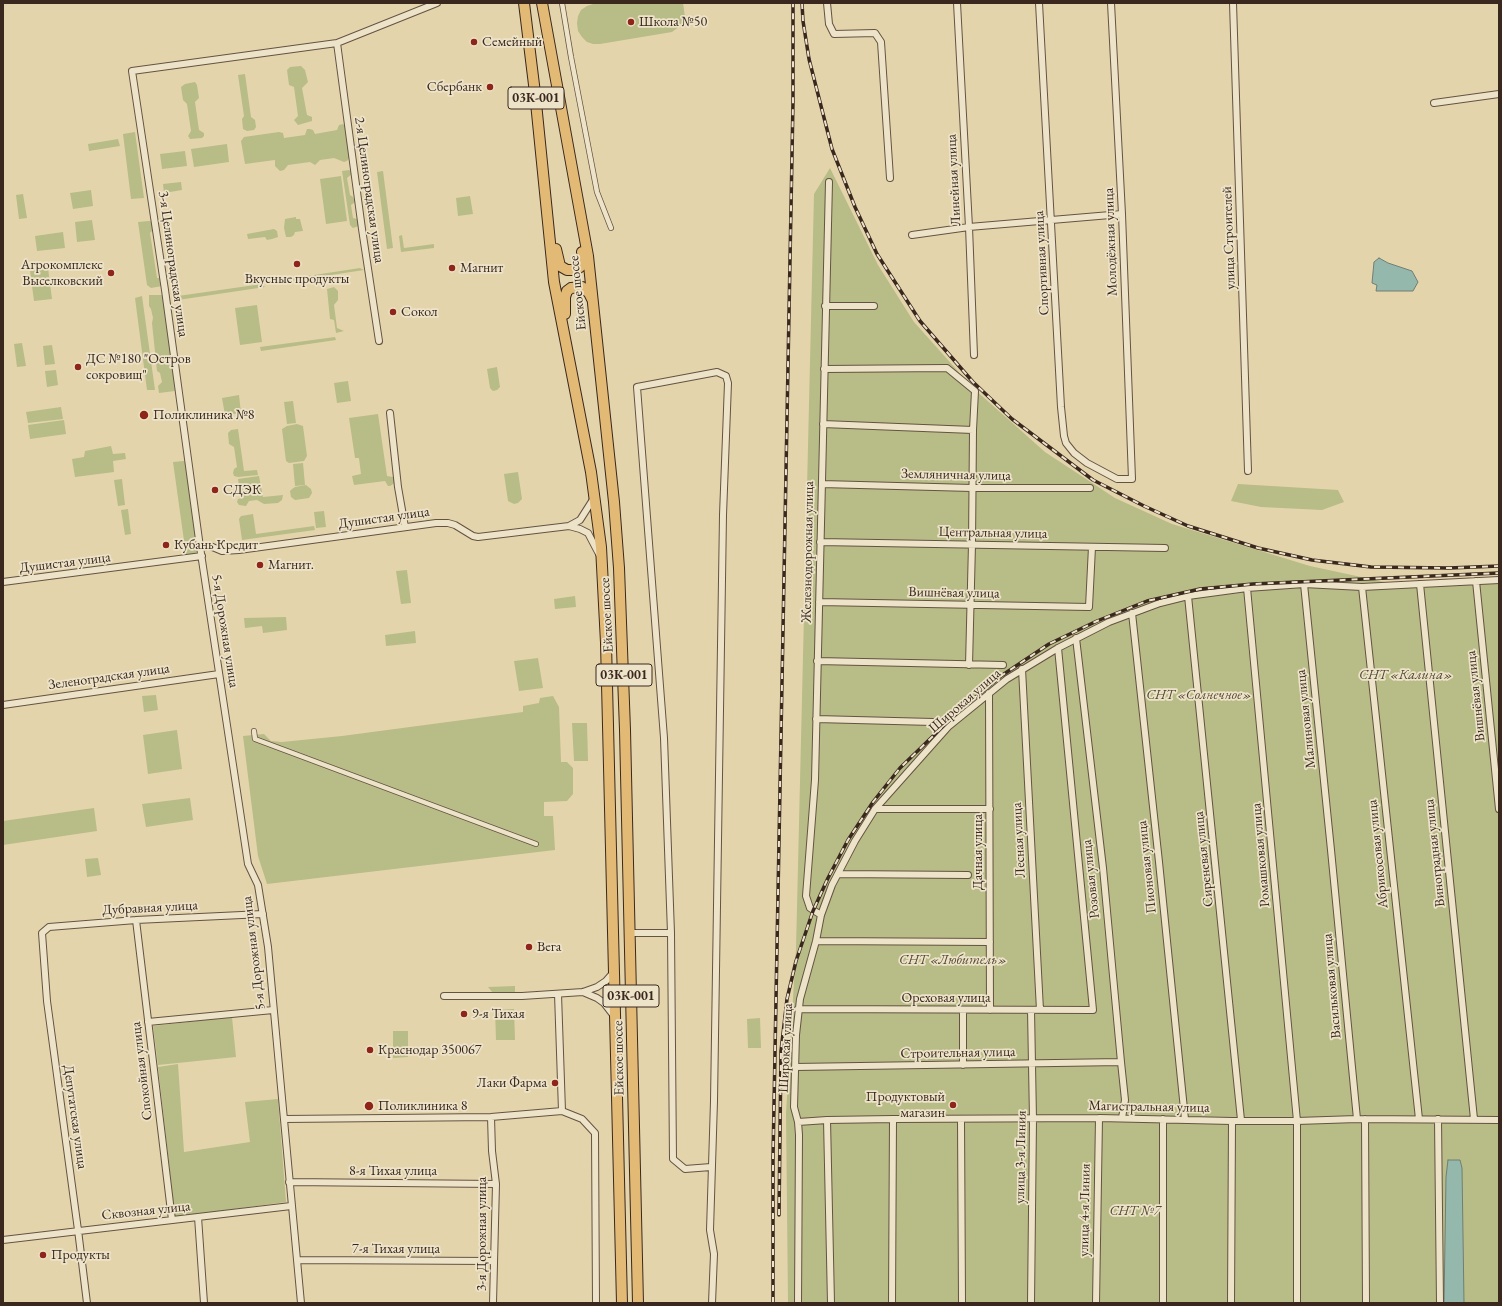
<!DOCTYPE html>
<meta charset="utf-8">
<style>
body{margin:0}
#map{position:relative;width:1502px;height:1306px;overflow:hidden;background:#e4d4ac;font-family:"EB Garamond",serif}
canvas{display:block}
.frame{position:absolute;inset:0;border:4px solid #3a281e;pointer-events:none}
</style>
<div id="map">
<canvas width="1502" height="1306"></canvas>
<div class="frame"></div>
</div>
<script>
const g = document.querySelector('canvas').getContext('2d');
g.lineJoin = 'round';
function fillPath(path, color) {
  g.fillStyle = color;
  g.fill(path, 'evenodd');
}
function toPath(rows) {
  const path = new Path2D();
  for (const r of rows) {
    path.moveTo(r[0], r[1]);
    for (let i = 2; i < r.length; i += 2) path.lineTo(r[i], r[i + 1]);
  }
  return path;
}
function strokePath(path, color, width, dash) {
  g.strokeStyle = color;
  g.lineWidth = width;
  g.lineCap = dash ? 'butt' : 'round';
  g.setLineDash(dash || []);
  g.stroke(path);
}
function write(font, color, halo, rows, align = 'center') {
  g.font = font + ' "EB Garamond",serif';
  g.lineWidth = 3.5;
  g.setLineDash([]);
  g.textBaseline = 'middle';
  g.strokeStyle = halo;
  g.fillStyle = color;
  for (const [text, x, y, turn = 0] of rows) {
    g.save();
    g.translate(x, y);
    g.rotate((+turn || 0) * Math.PI / 180);
    g.textAlign = isNaN(turn) ? turn : align;
    if (halo) g.strokeText(text, 0, 0);
    g.fillText(text, 0, 0);
    g.restore();
  }
}
const green = toPath([
 [596,3,683,3,685,17,680,26,672,32,600,44,593,44,587,42,582,37,578,31,577,23,578,16,581,10,587,6],
 [301,66,305,70,308,82,302,88,307,115,312,117,312,121,298,125,294,120,298,116,294,87,289,85,287,70,290,67],
 [245,74,251,117,255,120,256,127,254,130,247,131,243,129,242,119,244,116,238,75],
 [195,82,197,85,199,98,195,102,199,130,204,133,204,136,202,138,190,139,188,136,191,131,187,104,183,100,181,87,185,84],
 [343,124,345,126,350,157,347,161,344,162,334,158,320,160,315,165,310,162,288,165,284,170,280,171,275,166,275,160,245,164,241,141,244,137,279,132,283,133,284,138,305,135,307,129,310,129,313,130,315,134,337,130,339,125],
 [135,132,144,198,131,199,123,134],
 [118,139,120,146,89,151,88,144],
 [227,144,229,162,194,167,191,149],
 [185,151,187,166,162,169,160,154],
 [830,168,878,265,914,322,973,388,1045,452,1115,498,1172,524,1310,566,1389,583,1499,577,1499,1303,788,1303,786,1113,796,949,814,194],
 [349,170,352,172,352,174,347,178,350,195,353,197,355,202,351,205,353,218,357,219,359,226,353,228,350,225,342,171],
 [383,171,393,248,387,249,377,172],
 [341,176,347,221,326,224,320,179],
 [181,182,182,190,164,193,163,184],
 [91,190,93,206,73,209,70,193],
 [23,194,27,218,19,219,16,195],
 [470,196,473,214,458,216,456,198],
 [296,217,296,219,300,219,303,231,295,232,294,235,291,237,286,237,284,228,285,219],
 [92,220,95,240,77,242,75,222],
 [149,221,153,222,154,229,150,233,157,278,161,278,162,286,151,288,147,285,138,222],
 [274,229,277,231,278,237,272,239,267,240,265,237,248,239,247,234],
 [63,232,65,248,37,251,35,236],
 [402,235,404,248,434,244,434,248,401,252,399,236],
 [48,268,52,299,34,301,30,271],
 [360,268,364,270,272,284,275,281],
 [262,284,265,287,178,300,178,296],
 [334,287,338,291,338,300,334,305,337,328,344,331,336,333,334,320,330,319,327,289],
 [149,295,163,295,175,391,159,393,158,386,162,382,160,373,157,371,152,323,153,318,151,309,149,306],
 [142,296,155,390,147,390,135,298],
 [257,305,262,342,240,345,235,308],
 [335,337,336,340,261,351,260,347],
 [22,343,26,366,17,367,14,344],
 [52,345,55,364,45,365,43,346],
 [497,367,500,387,497,390,493,391,490,388,487,369],
 [56,370,58,385,47,387,45,371],
 [348,381,351,401,337,403,334,383],
 [239,395,241,413,225,415,222,398],
 [293,401,296,423,287,424,284,402],
 [61,407,63,419,28,423,26,412],
 [378,414,387,476,393,477,395,483,390,486,388,486,385,481,354,485,352,476,361,474,359,458,355,458,349,418],
 [64,420,66,434,30,439,28,425],
 [297,424,303,426,307,456,304,461,289,463,286,461,282,429,287,426],
 [238,429,244,471,257,470,258,475,238,477,234,476,233,473,234,469,237,467,234,447,229,444,228,433,231,430],
 [111,446,113,454,125,453,126,459,113,461,114,472,75,477,72,459,84,457,85,451],
 [184,461,186,464,198,550,195,554,186,555,173,462],
 [303,463,305,485,295,486,293,464],
 [518,472,522,499,518,503,514,504,508,501,504,474],
 [259,476,263,497,283,495,282,500,278,503,264,504,257,500,249,501,246,506,239,505,237,502,238,499,241,498,238,479],
 [122,479,125,505,118,506,114,480],
 [1238,484,1338,490,1344,502,1322,510,1261,507,1231,501],
 [306,485,311,489,312,493,309,498,295,500,291,497,290,491,292,489,295,487],
 [128,509,131,534,125,535,121,510],
 [324,511,326,527,316,528,314,512],
 [253,514,256,534,314,526,315,530,242,540,239,519,241,516],
 [407,570,411,603,401,604,396,571],
 [575,596,576,607,555,609,554,599],
 [286,617,287,630,263,633,262,626,245,628,244,618],
 [415,631,416,643,386,646,385,635],
 [538,658,543,688,519,691,514,661],
 [156,695,158,710,144,712,142,696],
 [553,696,559,707,561,762,567,762,573,768,573,794,567,801,544,802,544,816,553,816,555,850,267,884,258,856,243,736,264,734,271,741,282,742,342,736,523,712,523,706,539,703,540,698],
 [587,723,588,761,574,761,572,723],
 [177,730,182,769,148,774,143,735],
 [190,798,193,820,146,827,142,804],
 [94,808,97,831,3,845,3,821],
 [98,858,101,875,87,877,85,859],
 [515,986,515,993,493,993,488,987],
 [514,1009,515,1040,496,1040,495,1010],
 [232,1017,236,1057,158,1065,153,1026],
 [760,1018,761,1048,748,1048,747,1019],
 [393,1031,408,1031,408,1057,393,1058],
 [178,1064,184,1152,250,1142,245,1102,278,1099,286,1202,175,1217,158,1067]
]);
const water = toPath([
 [1379,258,1388,263,1412,271,1418,282,1413,291,1376,291,1377,285,1372,283,1374,262,1379,258],
 [1448,1160,1460,1160,1462,1168,1464,1303,1444,1303,1446,1177,1448,1160]
]);
const pedestrian = toPath([
 [562,3,571,57,597,192,611,228],
 [254,731,255,739,536,844]
]);
const minor = toPath([
 [827,3,829,24,834,34,875,33,881,42,890,178],
 [957,3,969,227,974,355],
 [1039,3,1061,407,1064,436,1066,443,1074,453,1087,463,1117,479,1132,479,1122,214,1111,3],
 [1233,3,1248,471],
 [337,43,362,229,379,341],
 [1434,103,1499,94],
 [912,235,969,227,1122,214],
 [825,306,874,306],
 [824,369,947,368,975,391,973,430,972,544,969,665],
 [390,413,398,487,405,527],
 [823,424,973,430],
 [822,484,972,488,1090,488],
 [569,526,580,529,588,533,599,554],
 [820,542,1165,548],
 [200,547,210,546,222,551,239,550,436,523,448,523,455,525,473,536,478,537,569,526,580,520,594,498],
 [1476,581,1499,809],
 [3,582,202,556],
 [1304,584,1331,850,1357,1119],
 [1420,584,1474,1119],
 [1362,587,1419,1119],
 [1247,588,1297,1121,1297,1303],
 [1188,596,1241,1120],
 [819,602,1089,607,1092,547],
 [1132,613,1159,862,1185,1119],
 [1076,638,1103,868,1121,1062,1125,1100,1122,1118],
 [817,661,1003,665],
 [1022,669,1040,1010],
 [989,693,990,1010],
 [3,705,219,674],
 [816,719,933,722],
 [875,809,990,809],
 [838,874,968,875],
 [821,915,810,908,806,896,815,780,829,182],
 [136,920,172,1220],
 [630,933,671,933],
 [816,941,990,942],
 [583,992,597,998,604,1003,614,1016],
 [558,994,562,1111],
 [444,996,522,996,583,992,597,987,606,981,613,973],
 [798,1009,1093,1010,1058,648],
 [1031,1010,1033,1119,1031,1303],
 [148,1022,273,1010],
 [963,1065,963,1010],
 [795,1067,1121,1062],
 [491,1117,492,1151,496,1184,493,1303],
 [284,1119,491,1117,562,1111,582,1119,595,1133,596,1303],
 [961,1119,962,1303],
 [1163,1119,1163,1303],
 [1365,1119,1366,1303],
 [1438,1119,1440,1303],
 [827,1120,831,1303],
 [798,1122,827,1120,893,1119,1099,1118,1232,1121,1297,1121,1357,1119,1499,1120],
 [711,1167,685,1169,673,1159,671,933,664,738,637,387,717,372,726,376,728,383,723,515,714,1101,710,1230,714,1254,712,1303],
 [289,1182,496,1184],
 [198,1217,204,1303],
 [3,1240,291,1206],
 [297,1260,494,1261],
 [87,1303,78,1230,47,1001,42,933,49,927,136,920,263,914],
 [301,1303,268,947,258,885,248,864,200,547,165,290,132,71,337,43,437,3],
 [798,1303,799,1135,798,1122,794,1107,796,1035,800,999,816,941,821,915,832,885,855,841,875,809,948,727,1007,679,1058,648,1109,622,1160,603,1188,596,1247,588,1304,584,1362,587,1499,580],
 [892,1303,893,1119],
 [1096,1303,1099,1118],
 [1231,1303,1232,1121]
]);
const primary = toPath([
 [524,3,535,93,554,282,591,472,601,547,606,643,622,1303],
 [542,3,588,256,614,502,619,568,625,730,638,1303],
 [556,249,560,266,567,270,576,270,580,267,584,259,582,252],
 [565,314,565,297,567,291,571,288,582,287,589,293,592,299]
]);
const rail = toPath([
 [802,3,803,21,809,59,832,149,855,207,877,254,920,321,973,382,1012,419,1093,480,1144,506,1188,526,1258,548,1312,560,1371,567,1449,568,1499,566],
 [779,1215,781,1051,787,999,796,961,813,911,828,878,848,840,873,802,900,768,961,709,1001,676,1049,644,1097,621,1147,601,1200,589,1253,584,1499,573],
 [773,1303,773,1158,793,102,793,3]
]);
const markers = [
 [631,22,4,"#8f2418"],
 [474,42,4,"#8f2418"],
 [490,87,4,"#8f2418"],
 [297,264,4,"#8f2418"],
 [452,268,4,"#8f2418"],
 [111,273,4,"#8f2418"],
 [393,312,4,"#8f2418"],
 [78,367,4,"#8f2418"],
 [144,415,5,"#8f2418"],
 [215,490,4,"#8f2418"],
 [166,545,4,"#8f2418"],
 [260,565,4,"#8f2418"],
 [529,947,4,"#8f2418"],
 [464,1014,4,"#8f2418"],
 [370,1050,4,"#8f2418"],
 [555,1083,4,"#8f2418"],
 [953,1105,4,"#8f2418"],
 [369,1106,5,"#8f2418"],
 [43,1255,4,"#8f2418"]
];
const shields = [
 [536,98,56],
 [624,675,56],
 [631,996,56]
];
const shieldNames = [
 ["03К-001",536,98],
 ["03К-001",624,675],
 ["03К-001",631,996]
];
const poiNames = [
 ["Школа №50",639,22],
 ["Семейный",482,42],
 ["Сбербанк",482,87,"right"],
 ["Агрокомплекс",103,265,"right"],
 ["Выселковский",103,281,"right"],
 ["Магнит",460,268],
 ["Вкусные продукты",297,279,"center"],
 ["Сокол",401,312],
 ["ДС №180 \"Остров",86,359],
 ["сокровищ\"",86,375],
 ["Поликлиника №8",153,415],
 ["СДЭК",223,490],
 ["Кубань Кредит",174,545],
 ["Магнит.",268,565],
 ["Вега",537,947],
 ["9-я Тихая",472,1014],
 ["Краснодар 350067",378,1050],
 ["Лаки Фарма",547,1083,"right"],
 ["Продуктовый",945,1097,"right"],
 ["магазин",945,1113,"right"],
 ["Поликлиника 8",378,1106],
 ["Продукты",51,1255]
];
const streetNames = [
 ["Линейная улица",954,180,-93],
 ["2-я Целиноградская улица",369,190,82],
 ["улица Строителей",1229,238,-92],
 ["Молодёжная улица",1111,242,-92],
 ["Спортивная улица",1042,263,-93],
 ["3-я Целиноградская улица",173,264,82],
 ["Ейское шоссе",578,293,-96],
 ["Земляничная улица",956,475,1],
 ["Душистая улица",384,518,-8],
 ["Центральная улица",993,533,1],
 ["Железнодорожная улица",808,552,-89],
 ["Душистая улица",65,563,-7],
 ["Вишнёвая улица",954,593,1],
 ["Ейское шоссе",607,615,-93],
 ["5-я Дорожная улица",225,631,81],
 ["Зеленоградская улица",109,677,-8],
 ["Вишнёвая улица",1476,696,-96],
 ["Широкая улица",965,701,-41],
 ["Малиновая улица",1306,719,-96],
 ["Лесная улица",1019,840,-93],
 ["Дачная улица",978,852,-90],
 ["Виноградная улица",1435,853,-96],
 ["Абрикосовая улица",1378,854,-96],
 ["Ромашковая улица",1261,855,-95],
 ["Сиреневая улица",1204,859,-96],
 ["Пионовая улица",1147,867,-96],
 ["Розовая улица",1091,879,-96],
 ["Дубравная улица",150,908,-3],
 ["5-я Дорожная улица",254,953,-97],
 ["Васильковая улица",1332,986,-95],
 ["Ореховая улица",946,998],
 ["Широкая улица",786,1048,-87],
 ["Строительная улица",958,1053,-1],
 ["Ейское шоссе",619,1058,-91],
 ["Спокойная улица",142,1071,-97],
 ["Магистральная улица",1149,1107,1],
 ["Депутатская улица",75,1117,82],
 ["улица 3-я Линия",1021,1157,-89],
 ["8-я Тихая улица",393,1171],
 ["улица 4-я Линия",1085,1210,-89],
 ["Сквозная улица",146,1211,-6],
 ["3-я Дорожная улица",482,1234,-90],
 ["7-я Тихая улица",396,1249]
];
const parkNames = [
 ["СНТ «Калина»",1406,675],
 ["СНТ «Солнечное»",1199,695],
 ["СНТ «Любитель»",953,960],
 ["СНТ №7",1135,1211]
];
fillPath(green, '#b8bc87');
fillPath(water, '#95b8ac');
strokePath(water, '#717e73', 1);
strokePath(pedestrian, '#645342', 6);
strokePath(minor, '#645342', 8);
strokePath(primary, '#3a281e', 12);
strokePath(pedestrian, '#ede3c9', 4.5);
strokePath(minor, '#ede3c9', 6);
strokePath(primary, '#e2ba76', 10);
strokePath(rail, '#3a281e', 3.5);
strokePath(rail, '#ede3c9', 2, [6]);
for (const [x, y, r, color] of markers) {
  const dot = new Path2D();
  dot.arc(x, y, r, 0, 2 * Math.PI);
  g.fillStyle = color;
  g.fill(dot);
  strokePath(dot, '#ede3c9', 1.5);
}
for (const [x, y, w] of shields) {
  const box = new Path2D();
  box.roundRect(x - w / 2, y - 11, w, 22, 3);
  g.fillStyle = '#ede3c9';
  g.fill(box);
  strokePath(box, '#3a281e', 1);
}
write('bold 13px', '#3a281e', null, shieldNames);
write('14px', '#3a281e', '#ede3c9', poiNames, 'left');
write('14px', '#3a281e', '#ede3c9', streetNames);
write('italic 14px', '#534633', '#ede3c9', parkNames);
</script>
